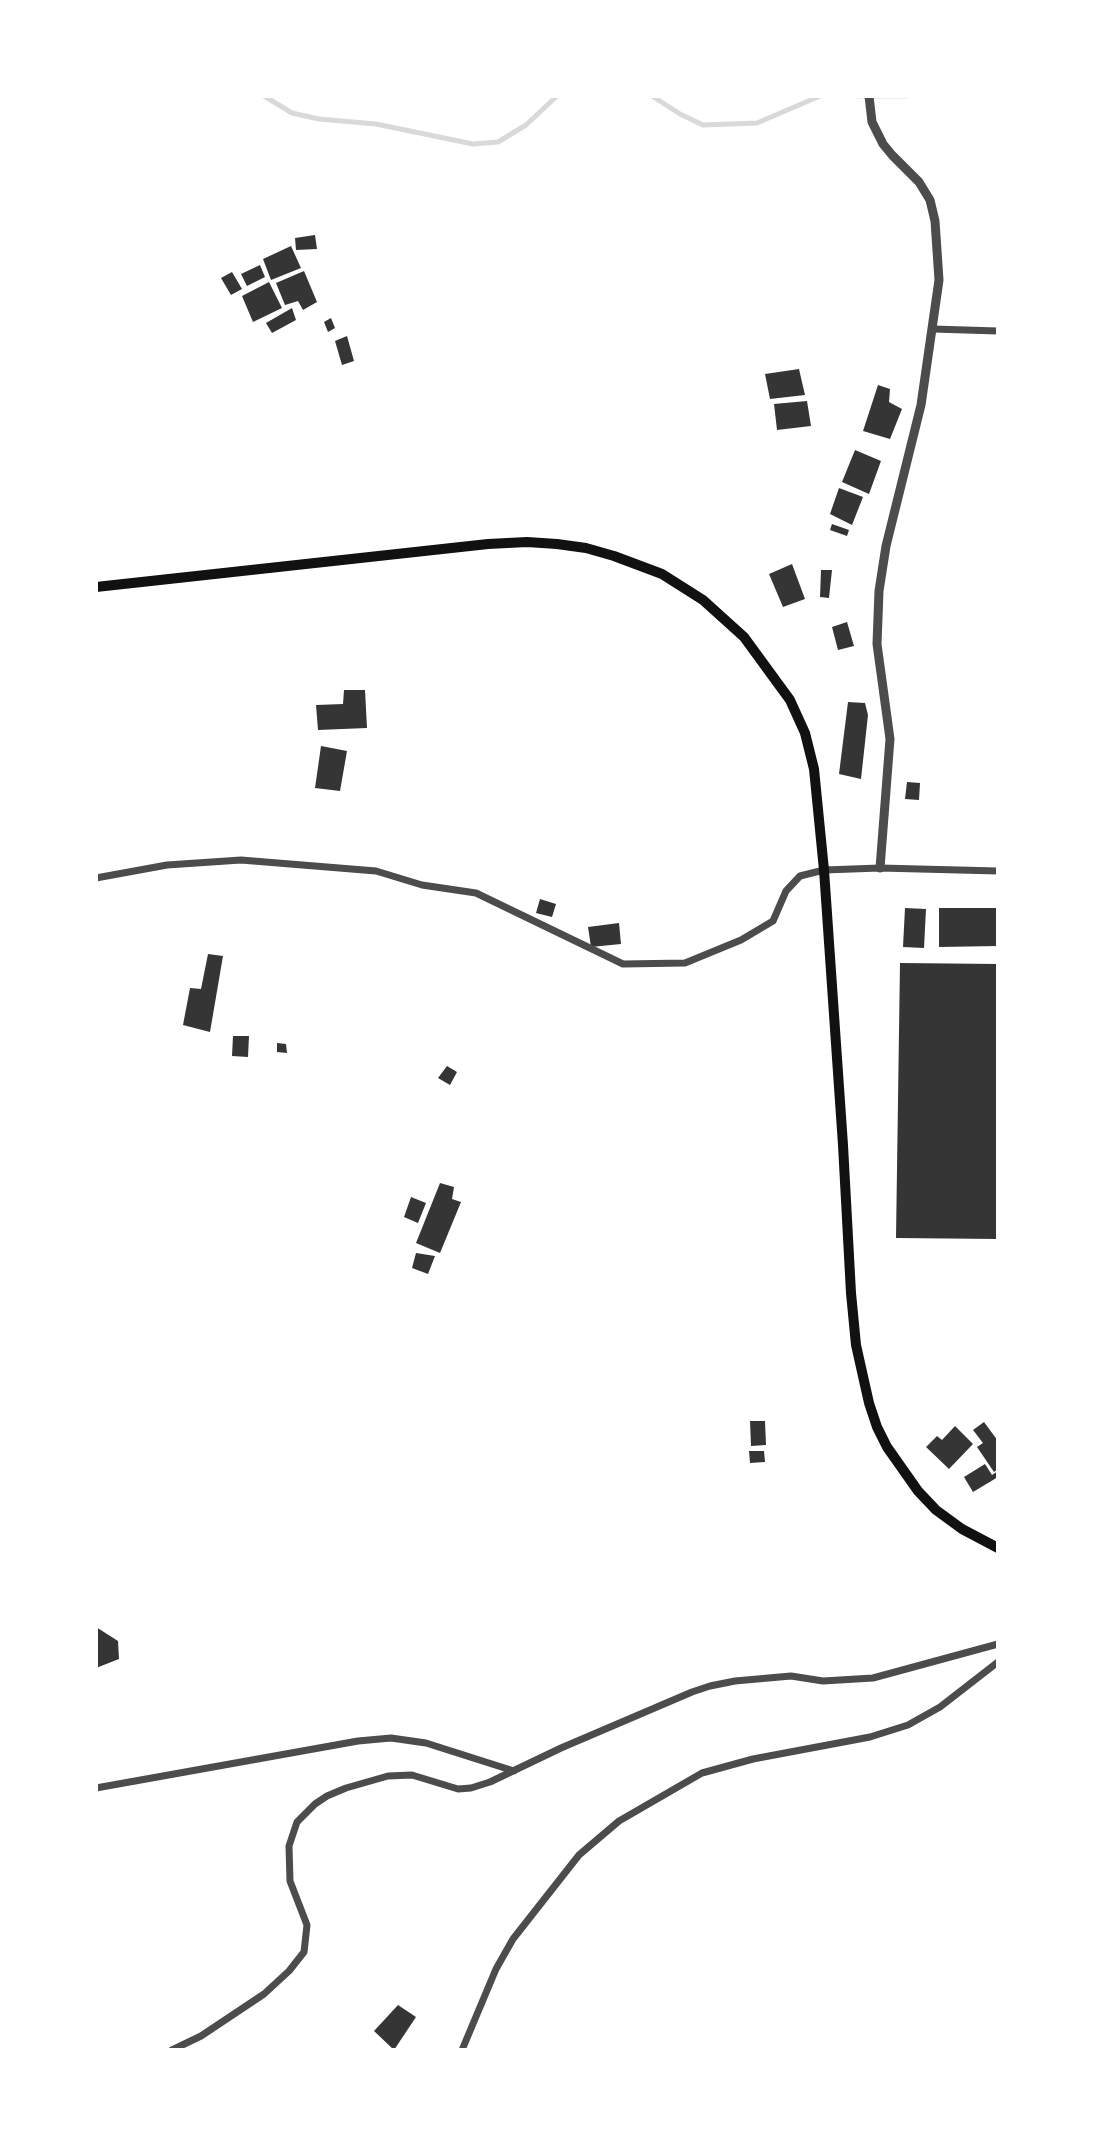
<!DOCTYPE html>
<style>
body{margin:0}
#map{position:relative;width:1094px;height:2146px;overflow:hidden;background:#fff;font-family:"PT Sans Narrow",sans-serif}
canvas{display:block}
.frame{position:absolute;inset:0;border:98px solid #fff;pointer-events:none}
</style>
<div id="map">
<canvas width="1094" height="2146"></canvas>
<div class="frame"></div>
</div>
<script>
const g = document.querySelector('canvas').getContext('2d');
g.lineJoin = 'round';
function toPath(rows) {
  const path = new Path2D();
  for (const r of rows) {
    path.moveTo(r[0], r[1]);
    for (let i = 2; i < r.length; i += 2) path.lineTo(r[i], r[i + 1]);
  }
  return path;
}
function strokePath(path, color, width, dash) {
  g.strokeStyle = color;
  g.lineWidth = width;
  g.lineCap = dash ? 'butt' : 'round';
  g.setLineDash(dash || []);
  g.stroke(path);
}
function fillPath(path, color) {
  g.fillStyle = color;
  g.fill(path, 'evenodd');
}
const stream = toPath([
 [264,96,292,113,319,119,376,124,473,144,498,142,526,125,557,96],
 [652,96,680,114,703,125,757,123,820,96],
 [858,96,906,96]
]);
const building = toPath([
 [315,235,317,249,296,250,295,238],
 [291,246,301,268,271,280,263,259],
 [260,265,265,277,247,286,241,274],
 [304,271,317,302,303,310,298,301,285,305,276,283],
 [232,272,242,289,231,295,221,278],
 [269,282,282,308,253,322,242,296],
 [292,308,296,320,272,333,266,323],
 [331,318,335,328,328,332,324,322],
 [347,336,354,361,342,365,335,341],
 [799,369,805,395,770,399,765,374],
 [878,385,890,389,889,402,902,409,890,439,863,431],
 [807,401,811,426,777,430,774,404],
 [855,450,881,461,869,494,842,482],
 [839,488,863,497,852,525,830,514],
 [832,524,849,530,847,536,830,530],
 [792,564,805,599,783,607,769,574],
 [821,570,832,570,829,598,820,597],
 [847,622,854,646,838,650,832,627],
 [344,690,365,690,367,728,318,730,316,705,343,704],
 [848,702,865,703,868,715,861,779,839,774],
 [321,746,347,751,340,791,315,788],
 [907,782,920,783,919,800,905,799],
 [540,899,556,904,552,917,536,913],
 [905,908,926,909,924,948,903,947],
 [939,908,998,908,998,946,939,947],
 [619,923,621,944,591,947,588,927],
 [208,954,223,956,210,1032,183,1025,190,988,201,989],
 [900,963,998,964,998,1239,896,1238],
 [233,1036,249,1036,248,1057,232,1056],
 [277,1043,286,1044,287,1053,277,1052],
 [447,1066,457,1072,450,1085,438,1078],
 [440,1183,454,1187,452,1199,461,1202,440,1253,416,1243],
 [411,1197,426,1203,418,1223,404,1217],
 [416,1253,435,1256,428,1274,412,1268],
 [750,1421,765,1421,766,1445,751,1446],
 [984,1422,998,1441,998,1469,994,1472,977,1447,983,1443,973,1430],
 [955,1426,973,1444,949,1469,926,1447,937,1436,942,1440],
 [749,1451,764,1451,765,1462,750,1463],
 [985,1464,992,1475,998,1471,998,1477,973,1492,964,1477],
 [96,1627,118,1641,119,1659,96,1668],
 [398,2005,416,2017,394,2050,374,2031]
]);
const minor = toPath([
 [933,329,998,331],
 [96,878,167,865,241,860,376,871,422,885,476,893,623,964,685,963,741,940,773,921,786,891,800,876,824,870,880,868,998,871],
 [96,1788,358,1741,391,1738,426,1743,514,1771],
 [172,2050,201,2036,264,1994,289,1971,304,1952,307,1925,290,1881,289,1846,297,1822,315,1804,327,1796,346,1788,388,1776,412,1775,458,1789,471,1788,490,1782,561,1748,692,1692,710,1686,735,1681,791,1676,823,1681,873,1678,998,1644],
 [462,2050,496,1969,513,1939,579,1855,619,1821,702,1773,753,1759,870,1737,908,1725,940,1707,998,1662]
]);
const tertiary = toPath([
 [869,96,872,122,883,144,892,155,919,182,930,200,935,221,939,280,921,405,886,546,879,591,877,644,890,739,880,868]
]);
const secondary = toPath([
 [96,587,488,544,527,542,557,544,586,548,614,556,662,574,703,600,744,637,790,700,805,733,814,769,824,870,843,1145,851,1293,856,1345,869,1403,877,1427,887,1447,918,1491,936,1510,962,1529,998,1548]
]);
strokePath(stream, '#d9d9d9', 5);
fillPath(building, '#353535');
strokePath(minor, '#4c4c4c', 7);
strokePath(tertiary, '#4c4c4c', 9);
strokePath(secondary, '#111', 10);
</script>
